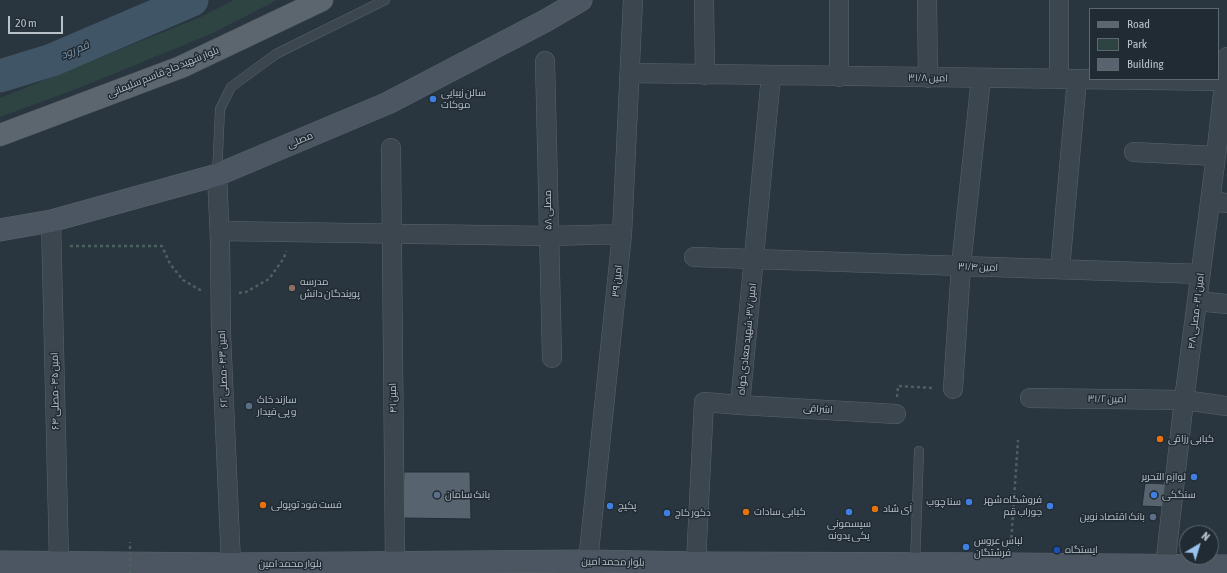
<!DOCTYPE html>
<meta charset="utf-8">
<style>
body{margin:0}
#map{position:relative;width:1227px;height:573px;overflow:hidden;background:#29353f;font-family:"Asap Condensed",sans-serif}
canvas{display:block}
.legend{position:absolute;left:1089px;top:8px;width:130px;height:72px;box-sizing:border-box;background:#212b34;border:1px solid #5e6770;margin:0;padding:5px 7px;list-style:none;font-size:12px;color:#b9c1c9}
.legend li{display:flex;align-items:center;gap:8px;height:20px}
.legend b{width:20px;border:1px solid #5e6770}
.north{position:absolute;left:1179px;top:525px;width:40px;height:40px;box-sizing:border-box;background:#212b34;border:1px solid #5e6770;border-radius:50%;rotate:38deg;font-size:11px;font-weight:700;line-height:16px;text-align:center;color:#b9c1c9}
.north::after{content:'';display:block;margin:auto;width:14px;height:18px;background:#99c4ee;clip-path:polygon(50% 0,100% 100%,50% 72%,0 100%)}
.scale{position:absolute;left:8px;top:16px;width:55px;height:18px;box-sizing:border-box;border:2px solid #b9c1c9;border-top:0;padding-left:5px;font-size:12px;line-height:14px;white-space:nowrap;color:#b9c1c9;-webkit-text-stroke:3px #212b34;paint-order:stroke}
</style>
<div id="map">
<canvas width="1227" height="573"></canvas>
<ul class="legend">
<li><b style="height:5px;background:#5b666f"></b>Road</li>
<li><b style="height:11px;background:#2e4442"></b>Park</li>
<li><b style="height:11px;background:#57636e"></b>Building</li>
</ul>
<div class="north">N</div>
<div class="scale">20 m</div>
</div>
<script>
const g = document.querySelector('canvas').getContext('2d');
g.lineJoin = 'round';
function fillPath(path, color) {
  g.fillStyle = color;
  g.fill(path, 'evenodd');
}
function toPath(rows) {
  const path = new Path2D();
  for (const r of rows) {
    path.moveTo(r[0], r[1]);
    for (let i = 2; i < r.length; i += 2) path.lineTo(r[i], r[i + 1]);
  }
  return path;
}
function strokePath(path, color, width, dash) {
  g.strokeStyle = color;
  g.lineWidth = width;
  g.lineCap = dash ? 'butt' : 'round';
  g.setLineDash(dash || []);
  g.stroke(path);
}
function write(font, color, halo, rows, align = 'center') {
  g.font = font + ' "Asap Condensed",Cairo,sans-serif';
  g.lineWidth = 3;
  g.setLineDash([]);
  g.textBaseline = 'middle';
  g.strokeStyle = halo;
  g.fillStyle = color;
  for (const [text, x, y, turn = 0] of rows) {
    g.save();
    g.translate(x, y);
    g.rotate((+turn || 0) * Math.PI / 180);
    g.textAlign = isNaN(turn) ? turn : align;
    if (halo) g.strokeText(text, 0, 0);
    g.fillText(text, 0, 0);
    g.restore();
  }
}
const green = toPath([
 [234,0,277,0,213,33,79,88,0,117,0,98,203,16]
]);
const river = toPath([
 [0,76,52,60,192,0]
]);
const building = toPath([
 [404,472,470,472,471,519,402,518,404,472],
 [1145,483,1166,484,1163,507,1142,506,1145,483]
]);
const path = toPath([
 [70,246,162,246,170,264,183,280,202,291],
 [239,293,246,292,269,279,284,258,286,251],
 [897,397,898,386,934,388],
 [1011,544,1018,440]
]);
const lane = toPath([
 [217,175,220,109,231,87,276,54,385,0],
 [915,564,919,451]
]);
const street = toPath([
 [704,0,705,75],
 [927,0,928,78],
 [545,61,552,358],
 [630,73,1227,81],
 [839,77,839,0],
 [1059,79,1059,0],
 [391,148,395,563],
 [1134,152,1216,156],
 [217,175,220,241,221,334,231,564],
 [1211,201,1227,203],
 [51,221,59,562],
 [220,231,549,236,622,234],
 [694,257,1201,274],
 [1060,269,1077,79],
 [1197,301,1227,304],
 [953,389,961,266,981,78],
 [1030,398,1184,400,1227,406],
 [740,405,896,414],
 [588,561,622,234,633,0],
 [696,563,704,402,740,405,771,76],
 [1165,566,1184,400,1216,156,1227,57]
]);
const secondary = toPath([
 [0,230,51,221,217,175,388,103,545,21,581,0],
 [0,562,231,564,588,561,696,563,1010,564,1227,566]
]);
const primary = toPath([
 [0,135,181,67,322,0]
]);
const pathBridge = toPath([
 [130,573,130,542]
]);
const markers = [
 [433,99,4,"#3f7fe0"],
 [292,288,4,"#8d6e63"],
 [249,406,4,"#5c6f8a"],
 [1160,439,4,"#e8710a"],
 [1194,477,4,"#3f7fe0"],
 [437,495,4,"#5c6f8a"],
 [1154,495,4,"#3f7fe0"],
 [969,502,4,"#3f7fe0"],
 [263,505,4,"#e8710a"],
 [610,506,4,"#3f7fe0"],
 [1050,506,4,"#3f7fe0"],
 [875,509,4,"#e8710a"],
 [746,512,4,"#e8710a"],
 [849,512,4,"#3f7fe0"],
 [667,513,4,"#3f7fe0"],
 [1153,517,4,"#5c6f8a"],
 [966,547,4,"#3f7fe0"],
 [1057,550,4,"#1a4fb4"]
];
const streetNames = [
 ["بلوار شهید حاج قاسم سلیمانی",163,72,-22],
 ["امین ۳۱/۸",928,78,1],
 ["مصلی",300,140,-23],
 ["مصلی ۵۸",548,210,-91],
 ["امین ۳۱/۴",978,267,2],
 ["امین ۳۹",617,281,-84],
 ["امین ۳۱ - مصلی ۴۸",1196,311,-83],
 ["امین ۳۷- شهید معادی خواه",747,339,-84],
 ["امین ۴۳ - مصلی ۶۲",223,369,-92],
 ["امین ۴۵ - مصلی ۶۴",55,391,-91],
 ["امین ۴۱",393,398,-91],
 ["امین ۳۱/۲",1107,399,1],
 ["اشراقی",818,409,4],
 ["بلوار محمد امین",613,562,1],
 ["بلوار محمد امین",290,564]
];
const poiNames = [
 ["سالن زیبایی",441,93],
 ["موکات",441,105],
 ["مدرسه",300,282],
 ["پویندگان دانش",300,294],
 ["سازند خاک",257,400],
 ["و پی فیدار",257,412],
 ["کبابی رزاقی",1168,439],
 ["لوازم التحریر",1186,477,"right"],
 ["بانک سامان",445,495],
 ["سنگکی",1162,495],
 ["فروشگاه شهر",1042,500,"right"],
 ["جوراب قم",1042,512,"right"],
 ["سنا چوب",961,502,"right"],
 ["فست فود توپولی",271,505],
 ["پکیج",618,506],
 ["آی شاد",883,509],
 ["کبابی سادات",754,512],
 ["دکور کاج",675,513],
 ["بانک اقتصاد نوین",1145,517,"right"],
 ["سیسمونی",849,524,"center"],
 ["یکی یدونه",849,536,"center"],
 ["لباس عروس",974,541],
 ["فرشتگان",974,553],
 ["ایستگاه",1065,550]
];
const waterNames = [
 ["قم رود",75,50,-23]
];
fillPath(green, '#2e4442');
strokePath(river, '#405566', 33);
fillPath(building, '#57636e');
strokePath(building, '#232d36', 1);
strokePath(lane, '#5a646c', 10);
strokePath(street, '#5a646c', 20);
strokePath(secondary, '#5a646c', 23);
strokePath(primary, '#49525b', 23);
strokePath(path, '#4d6060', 2.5, [3, 3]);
strokePath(lane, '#3c464f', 9);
strokePath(street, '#3c464f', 19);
strokePath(secondary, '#4b5662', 22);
strokePath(primary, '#5b666f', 22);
strokePath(pathBridge, '#4d6060', 2.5, [3, 3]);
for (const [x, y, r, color] of markers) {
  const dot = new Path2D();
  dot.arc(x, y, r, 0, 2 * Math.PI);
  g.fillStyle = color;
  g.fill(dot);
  strokePath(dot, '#212b34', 1.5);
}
write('10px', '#b9c1c9', '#212b34', streetNames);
write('10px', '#b9c1c9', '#212b34', poiNames, 'left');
write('italic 11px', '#7d96aa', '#212b34', waterNames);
</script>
